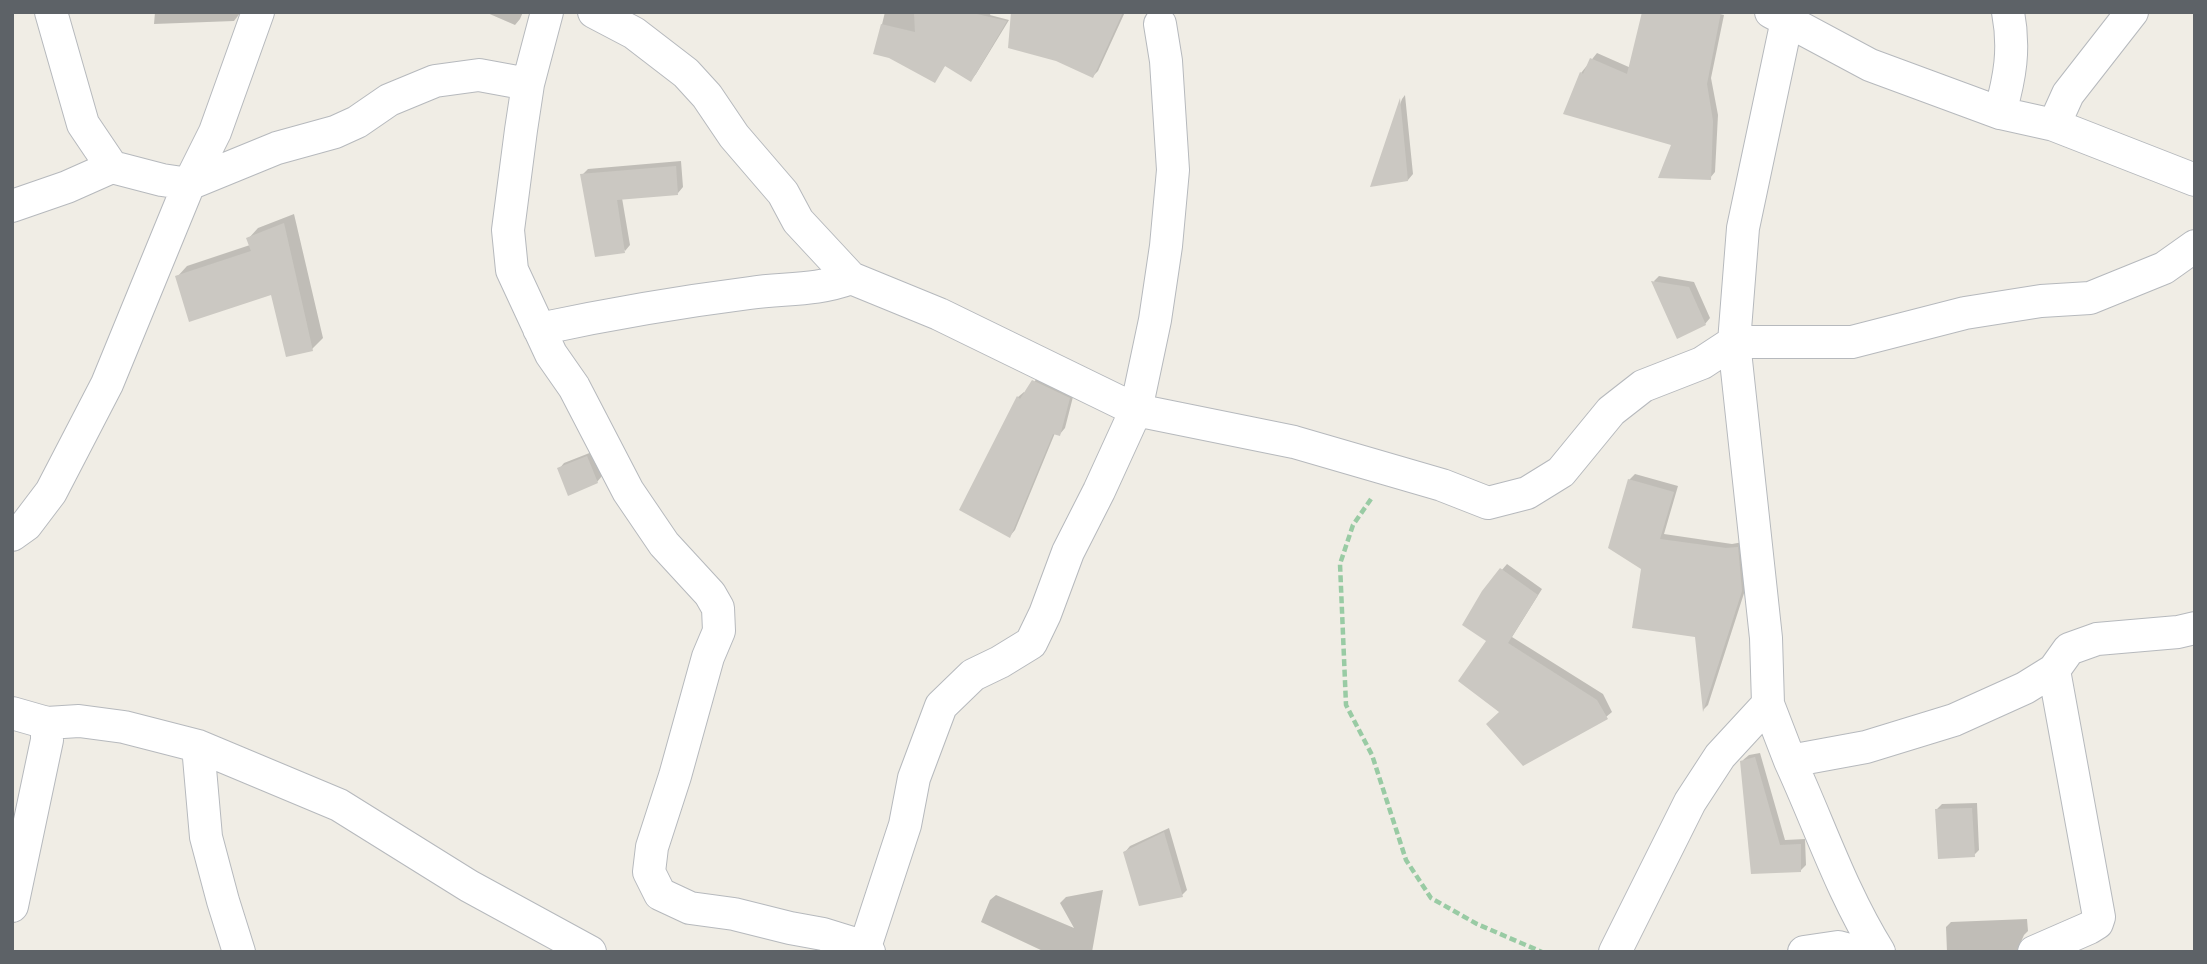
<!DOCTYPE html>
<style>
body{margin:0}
#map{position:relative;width:2207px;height:964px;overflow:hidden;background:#f0ede5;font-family:"Fira Sans Condensed",sans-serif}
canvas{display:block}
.frame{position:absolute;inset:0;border:14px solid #5d6267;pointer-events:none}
</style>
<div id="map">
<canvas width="2207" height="964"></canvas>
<div class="frame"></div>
</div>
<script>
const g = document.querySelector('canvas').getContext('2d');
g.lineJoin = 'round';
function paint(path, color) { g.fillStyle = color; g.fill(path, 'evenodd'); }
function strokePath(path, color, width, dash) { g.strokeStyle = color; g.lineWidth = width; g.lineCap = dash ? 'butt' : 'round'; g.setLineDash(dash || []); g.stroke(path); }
const shadow = new Path2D(`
 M155 12H241L234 21 154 24Z
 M485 12H523L520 19 515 25Z
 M885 12H991L990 15 1009 20 976 74 971 80 946 64 935 81 890 56 875 53Z
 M1059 12H1125L1098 71 1093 76Z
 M1711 12 1724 15 1711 78 1718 115 1715 172 1710 178 1673 144 1581 73 1597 53 1631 68Z
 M1405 95 1413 174 1408 180 1372 185 1402 99Z
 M681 161 683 187 678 193 622 198 630 245 625 251 582 175 588 169Z
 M294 214 323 338 312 349 272 292 177 277 187 266 250 245 248 239 258 228Z
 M1659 276 1694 282 1710 318 1705 324 1678 337 1654 281Z
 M1039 375 1074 393 1065 428 1060 434 1055 433 1015 530 1010 536 961 510 1018 397 1024 392 1026 394Z
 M592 452 602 476 597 482 559 469 564 463Z
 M1635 474 1678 486 1664 534 1732 544 1743 542 1747 584 1708 705 1704 709 1696 635 1643 568 1629 480Z
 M1507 564 1542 589 1512 637 1603 694 1612 712 1606 717 1502 712 1489 640 1483 592Z
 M1760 753 1785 840 1805 839 1806 865 1801 870 1753 872 1743 760 1749 755Z
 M1977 803 1979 850 1974 855 1936 810 1942 804Z
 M1169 828 1187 890 1182 895 1125 852 1130 846Z
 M1103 890 1092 952H1045L981 922 990 900 996 895 1074 928 1060 903 1066 897Z
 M2027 919 2028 931 2024 935 2020 944 2022 952H1947L1946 927 1951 922Z`);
const building = new Path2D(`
 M914 12H968L1007 21 971 82 945 66 935 83 889 58 873 54 881 24 915 32Z
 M1011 12H1123L1093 78 1056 61 1008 48Z
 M1642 12H1721L1707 84 1713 121 1711 180 1658 178 1671 145 1563 114 1580 72 1583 74 1590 58 1627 74Z
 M1400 98 1408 181 1370 187Z
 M676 166 678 195 617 200 625 253 595 257 580 174Z
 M284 223 313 351 286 357 271 295 189 322 175 276 251 251 246 238Z
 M1651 281 1689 287 1706 325 1677 339Z
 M1032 380 1070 398 1060 436 1053 434 1010 538 959 510 1017 396 1020 399Z
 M587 456 598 483 568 496 557 468Z
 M1628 479 1674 492 1660 539 1726 548 1738 547 1742 591 1703 712 1695 637 1632 628 1641 569 1608 548Z
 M1500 568 1538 595 1508 643 1597 700 1608 719 1523 766 1486 724 1499 712 1458 681 1486 641 1462 625 1482 591Z
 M1755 757 1780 845 1801 844V872L1751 874 1740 761Z
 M1972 808 1975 857 1938 859 1935 809Z
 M1164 832 1183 897 1139 906 1123 852Z`);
const path = new Path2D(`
 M1371 499 1353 525 1340 564 1346 705 1372 755 1406 860 1431 898 1477 924 1542 952`);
const street = new Path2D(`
 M51 12 83 124 112 167 162 180 189 184 277 148 335 132 357 122 389 100 435 81 479 75 528 84
 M547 12 528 84 521 130 508 230 512 270 551 354 574 387 628 491 664 544 710 594 718 608 719 631 708 657 675 776 652 847 649 872 660 894 690 908 734 914 790 928 823 934 865 947 869 952
 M594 12 634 33 686 73 707 96 734 136 783 193 798 221 851 278 939 314 1136 410 1294 442 1442 485 1488 503 1527 493 1561 472 1611 411 1643 386 1702 363 1734 342H1852L1965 313 2041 301 2090 298 2164 268 2195 246
 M1771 12 1870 65 2000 113 2054 125 2195 180
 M1787 20 1743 228 1734 342 1766 638 1768 704 1790 761 1866 747 1954 720 2025 688 2054 670 2069 649 2097 639 2178 632 2195 628
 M2000 113C2010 77 2015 49 2008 12
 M2054 125 2068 94 2132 12
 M12 206 67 187 112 167
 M539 329C609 314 679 302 750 293 786 288 816 291 851 278
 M12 535 26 525 51 492 107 384 189 184 215 132 258 12
 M12 713 47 723V740L12 906
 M47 723 79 721 124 727 198 746 339 805 469 886 590 952
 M198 746 206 837 223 901 239 952
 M1790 761C1820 826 1841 891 1879 952
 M865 947 905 825 914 778 941 706 973 675 1000 662 1031 643 1045 614 1068 552 1099 491 1136 410 1155 320 1166 246 1173 170 1166 61 1160 24
 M1615 952 1690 802 1720 756 1768 704
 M1804 952 1838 947 1857 952
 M2034 952 2089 928 2097 923 2099 917 2054 670`);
paint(shadow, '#0003');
paint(building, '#cbc8c2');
strokePath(street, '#b6b9bd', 34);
strokePath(path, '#99cba4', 4.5, [7, 3.5]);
strokePath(street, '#fff', 32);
</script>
